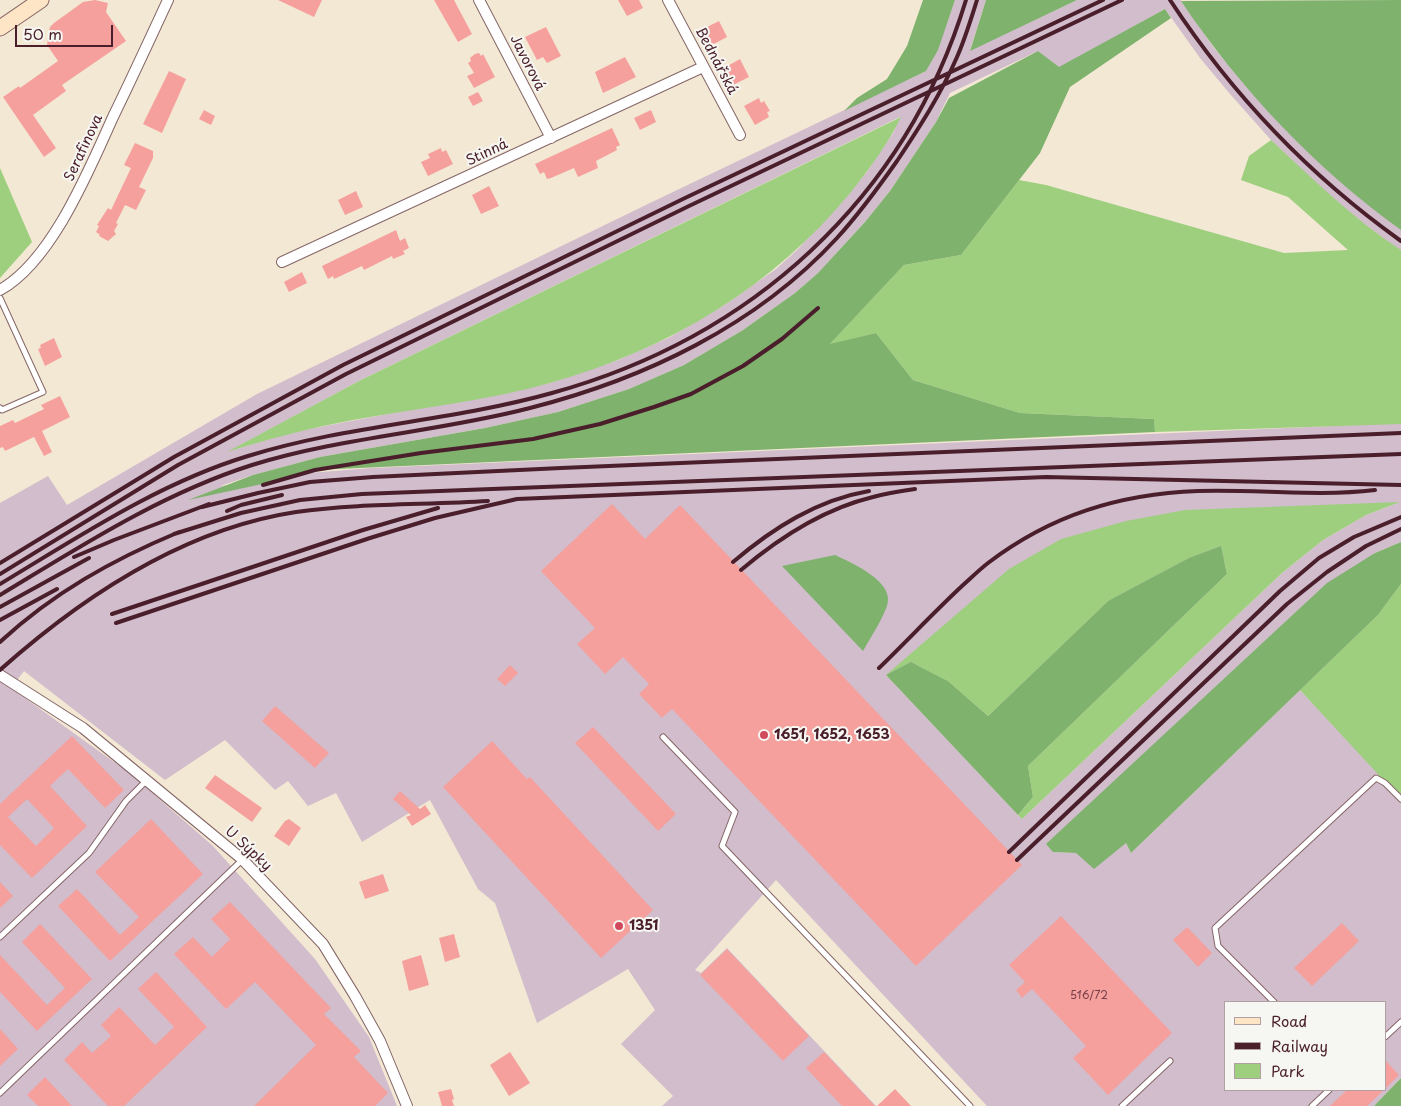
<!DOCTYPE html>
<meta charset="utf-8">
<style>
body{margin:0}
#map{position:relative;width:1401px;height:1106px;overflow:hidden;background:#f3e8d4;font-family:"Playpen Sans",sans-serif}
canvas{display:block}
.legend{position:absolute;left:1224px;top:1001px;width:162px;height:90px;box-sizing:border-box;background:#f6f6f2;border:1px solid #b1a0a2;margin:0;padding:6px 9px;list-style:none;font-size:15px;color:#4a1f2b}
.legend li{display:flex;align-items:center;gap:10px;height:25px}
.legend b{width:25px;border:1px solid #b1a0a2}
.scale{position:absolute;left:15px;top:25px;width:98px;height:22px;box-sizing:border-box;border:2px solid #4a1f2b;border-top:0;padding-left:6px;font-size:15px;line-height:18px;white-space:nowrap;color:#4a1f2b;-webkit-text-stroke:4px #f6f6f2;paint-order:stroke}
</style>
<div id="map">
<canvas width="1401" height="1106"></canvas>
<ul class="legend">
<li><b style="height:6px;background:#fde5c5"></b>Road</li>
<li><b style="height:6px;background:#4a1f2b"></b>Railway</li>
<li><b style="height:14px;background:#9ecf7e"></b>Park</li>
</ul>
<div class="scale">50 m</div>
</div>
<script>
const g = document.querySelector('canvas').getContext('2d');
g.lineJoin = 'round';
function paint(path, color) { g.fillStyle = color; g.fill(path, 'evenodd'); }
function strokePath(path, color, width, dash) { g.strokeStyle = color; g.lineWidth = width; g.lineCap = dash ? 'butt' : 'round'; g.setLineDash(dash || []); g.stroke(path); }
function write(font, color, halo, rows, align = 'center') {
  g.font = font + ' "Playpen Sans",sans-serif'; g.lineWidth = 4; g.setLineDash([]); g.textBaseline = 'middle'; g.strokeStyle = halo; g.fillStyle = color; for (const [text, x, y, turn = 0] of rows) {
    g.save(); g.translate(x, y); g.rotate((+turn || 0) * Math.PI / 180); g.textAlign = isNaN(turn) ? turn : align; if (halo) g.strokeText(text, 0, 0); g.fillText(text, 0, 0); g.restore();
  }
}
const industrial = new Path2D(`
 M955 0H986L970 50 1077 0H1182L1181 1 1186 8 1214 48 1243 83 1284 128 1321 164 1356 195 1401 230V252L1345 209 1309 177 1271 140 1230 94 1200 58 1165 9 1059 68 1038 51 950 93 936 122 890 191 865 222 818 273 795 293 743 330 684 365 629 389 558 412 485 428 320 457 253 475 220 486 256 483 308 473 372 468 1401 423V542L1375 553 1053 852 1076 853 1126 843 1131 853 1300 690 1401 796V1078L1374 1106H987L776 880 695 970 701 973 727 948 876 1106H662L673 1096 621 1044 655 1010 628 969 537 1023 495 903 478 889 430 800 362 842 336 793 308 806 288 781 275 790 225 740 165 780 24 671 11 688 128 772 212 845 315 959 369 1037 397 1106H0V503L48 476 67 505 257 394 650 203 926 71 948 20ZM900 117 893 133 866 173 842 202 797 250 776 269 726 304 670 337 618 360 550 383 314 428 279 436 230 451 359 381ZM1398 503 1366 515 1323 540 1282 573 1022 819 886 675ZM1225 1002H1385V1090H1225Z`);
const green = new Path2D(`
 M901 117C888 144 870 168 851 192 772 288 669 349 550 383 486 401 418 408 353 420 310 428 268 439 227 452L359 381Z
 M1271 140C1313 179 1353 219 1401 250V424L1155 432 1154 419 1020 413 913 380 876 333 829 345 904 265 961 255 1019 180 1046 185 1284 253 1348 250 1288 197 1241 180 1249 156Z
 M0 168 32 242 0 278Z
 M1400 502 1366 515 1323 540 1282 573 1022 819 1018 815 1033 797 1028 766 1227 574 1221 546 1189 558 1108 601 988 716 948 681 911 662 886 675 1009 569 1061 539 1126 521 1185 510Z
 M1401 584V799L1300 690 1378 615Z`);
const forest = new Path2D(`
 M923 0H955L938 50 926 71 844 111 857 98 887 79 907 46Z
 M986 0H1077L970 51Z
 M1401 0V230C1315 168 1240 89 1181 1Z
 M1165 9 1171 18 1070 87 1040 153 961 255 904 265 830 344 876 333 913 380 1020 413 1154 419 1155 432 315 470 276 481 188 500 253 475 320 457 485 428 558 412 629 389 684 365 743 330 795 293 818 273 865 222 890 191 936 122 949 98 1038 51 1059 67Z
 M1401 542V584L1378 615 1131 853 1126 843 1094 869 1076 853 1053 852 1046 844 1327 583 1375 553Z
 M1221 546 1227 574 1028 766 1033 797 1018 815 886 675 911 662 948 681 988 716 1108 601 1189 558Z
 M835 555C852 563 896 582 887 606 881 622 871 637 863 651L782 566Z
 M1401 1078V1106H1374Z`);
const building = new Path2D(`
 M95 0 108 3 106 12 126 41 62 85 66 91 33 115 56 148 44 157 3 97 19 86 20 88 58 61 47 45 50 27 54 23 83 2Z
 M278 0H322L314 17Z
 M434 0H454L472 34 458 42Z
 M618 0H639L643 8 627 16Z
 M719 21 727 37 712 45 703 29Z
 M546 27 561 56 547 63 543 57 537 60 525 37Z
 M479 53 481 56 483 54 495 77 474 88 467 76 474 73 468 63 471 61 470 58 475 54Z
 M625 57 636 77 603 93 595 72Z
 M740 59 749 77 733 85 724 68Z
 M169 71 186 79 162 133 143 124Z
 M478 92 483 101 473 106 468 97Z
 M759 98 761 103 764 101 770 111 767 112 769 117 755 125 744 106Z
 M204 110 215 116 211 125 199 119Z
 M651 110 656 122 640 130 634 118Z
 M612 128 620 145 616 147 617 150 596 161 598 168 578 177 574 168 551 178 547 179 544 172 540 174 535 164Z
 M135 143 153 151V158L139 187 146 190 136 210 125 205 116 223 118 224 114 231 116 234 108 241 99 236 100 235 96 232 99 226 97 225 108 208 111 210 131 168 124 165Z
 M441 148 442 152 446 150 453 164 428 176 421 162 430 158 428 154Z
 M489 186 499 206 481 214 472 195Z
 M356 191 363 207 345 215 338 200Z
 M396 230 400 241 405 238 409 248 403 251 405 254 393 259 392 256 364 270 362 266 334 279 333 276 328 279 322 266Z
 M302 272 307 283 289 292 284 282Z
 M54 338 62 357 45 366 38 349 41 348 40 345Z
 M60 396 70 417 42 431 52 452 44 456 34 437 5 451 3 447 0 448V426L13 420 15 423 44 409 41 405Z
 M612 504 645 539 680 505 1022 865 916 966 672 709 662 718 639 694 649 684 623 657 605 674 577 644 595 628 541 571Z
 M510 665 518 673 505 686 497 679Z
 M275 706 329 753 315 768 262 721Z
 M593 727 676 814 658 831 575 743Z
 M72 736 124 790 105 808 68 769 50 786 87 826 32 878 0 845V804ZM27 799 54 828 36 846 8 817Z
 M492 741 527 779 530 777 653 910 601 958 443 787Z
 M215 775 262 808 252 822 205 788Z
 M400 791 420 809 425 805 431 814 412 826 406 817 411 815 393 799Z
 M151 819 203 874 110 961 58 906 77 889 120 935 139 917 95 872Z
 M289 819 301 828 289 846 274 836 285 821Z
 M383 874 389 891 365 899 359 882Z
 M0 882 13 896 0 908Z
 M230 902 331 1008 324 1014 361 1051 354 1057 388 1093 375 1106H254L316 1045 255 982 226 1009 174 954 193 937 212 957 230 939 211 919Z
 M1061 916 1172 1033 1108 1095 1073 1058 1086 1046 1032 989 1022 998 1016 990 1025 982 1009 965Z
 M1342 923 1359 941 1312 986 1294 968Z
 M40 924 92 979 37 1031 0 992V955L47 1005 65 988 22 942Z
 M1187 927 1212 953 1198 967 1173 940Z
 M454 934 460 957 445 962 439 938Z
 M727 949 809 1036 783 1061 700 975Z
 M421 955 429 985 409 991 402 961Z
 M156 972 207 1027 124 1106H108L64 1060 82 1042 92 1053 111 1036 101 1025 119 1007 155 1045 174 1027 138 989Z
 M0 1029 18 1049 0 1066Z
 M510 1052 530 1083 509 1096 490 1065Z
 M824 1052 875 1106H842L806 1068Z
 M1385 1060 1399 1075 1385 1089Z
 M45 1077 72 1106H38L27 1095Z
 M451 1089 454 1099 452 1100 454 1106H442L438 1092Z
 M895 1089 911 1106H877Z
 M1347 1090H1384L1367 1106H1330Z`);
const lane = new Path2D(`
 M0 298 43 392 2 410 0 408
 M663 737 735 812 722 846 970 1106
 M0 937 89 853 126 801 147 780
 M1274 1002 1218 946 1215 928 1376 778 1385 783 1401 799
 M1385 1037 1401 1022
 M0 1093 242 860
 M1122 1106 1170 1061
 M1312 1106 1329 1090`);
const street = new Path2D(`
 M479 0 551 138
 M668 0 740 135
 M282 262 703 67
 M0 290C52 261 89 170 113 117 132 78 150 39 168 0
 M0 675 83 728 242 859 323 944 355 996 380 1041 407 1106`);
const secondary = new Path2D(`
 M0 28 41 0`);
const rail = new Path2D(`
 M1170 0C1231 93 1310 176 1401 241
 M263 485 315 470 421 453 533 439 600 424 654 407 691 394 743 366 782 339 818 308
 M202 507 258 493 310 482 373 477 561 468 1401 433
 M227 511 241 505 282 495
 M174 534 241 513 300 500 362 494 1401 454
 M74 557 114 540 209 504
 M733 562C773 528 817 500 869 491
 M0 563 174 457 343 365 685 198 1103 0
 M741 570C780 537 823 509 873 497 887 493 901 491 915 489
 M0 574 178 465 346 374 689 206 1122 0
 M0 584C80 536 159 483 248 456 348 425 452 421 552 393 751 338 905 200 966 0
 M0 595C81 546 161 494 252 465 342 437 438 432 530 408 644 379 756 326 837 238 859 214 878 188 897 161 919 128 941 94 957 57 965 39 971 19 977 0
 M0 607 89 558
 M112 614 363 530 438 508
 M0 620 57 589
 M116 623 370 538 435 518 517 499 1046 477 1401 485
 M0 642C53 593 112 560 179 532
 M879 668C907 641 934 612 962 586 971 578 979 570 988 563 1051 515 1119 494 1198 491 1257 489 1316 497 1375 490
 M0 670C83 596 184 529 296 512 359 503 424 505 488 501
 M1009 852 1280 591 1319 558 1354 537 1401 517
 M1017 860 1287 604 1327 572 1366 546 1401 529`);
const markers = [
 [764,735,5,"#d1495b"],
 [619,926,5,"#d1495b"]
];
const numberNames = [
 ["516/72",1089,996]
];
const streetNames = [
 ["Bednářská",716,61,62],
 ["Javorová",527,63,63],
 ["Serafinova",84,148,-65],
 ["Stinná",487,153,-25],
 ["U Sýpky",248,849,43]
];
const poiNames = [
 ["1651, 1652, 1653",774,735],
 ["1351",629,926]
];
paint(industrial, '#d1bdcc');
paint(green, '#9ecf7e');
paint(forest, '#7eb26d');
paint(building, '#f6a09d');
strokePath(lane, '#856566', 7);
strokePath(street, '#856566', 12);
strokePath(secondary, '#856566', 17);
strokePath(lane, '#fff', 5);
strokePath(street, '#fff', 10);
strokePath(secondary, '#fde5c5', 15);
strokePath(rail, '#4a1f2b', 4);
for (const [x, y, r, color] of markers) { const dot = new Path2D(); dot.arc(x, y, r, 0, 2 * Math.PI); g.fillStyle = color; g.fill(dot); strokePath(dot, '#f6f6f2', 2); }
write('11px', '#753f48', null, numberNames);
write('14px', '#4a1f2b', '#f6f6f2', streetNames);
write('bold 14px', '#4a1f2b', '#f6f6f2', poiNames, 'left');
</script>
